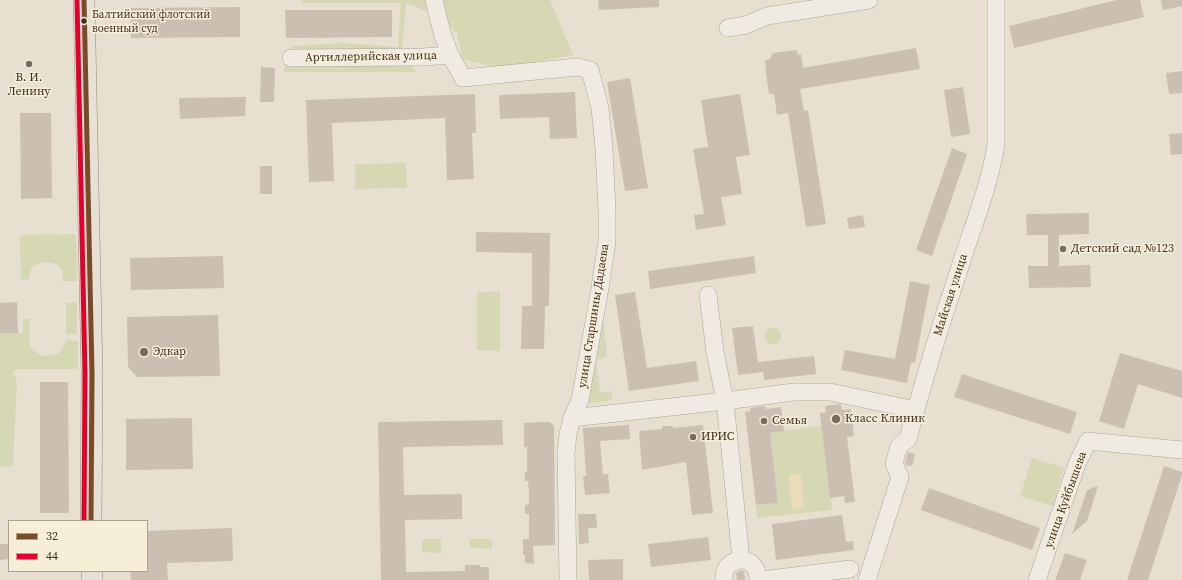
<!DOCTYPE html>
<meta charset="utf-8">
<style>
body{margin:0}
#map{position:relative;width:1182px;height:580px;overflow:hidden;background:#e7e0d1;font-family:"Source Serif 4",serif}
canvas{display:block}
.legend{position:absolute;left:8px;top:520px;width:140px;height:52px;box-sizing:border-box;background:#f7eed8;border:1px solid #ada18e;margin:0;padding:5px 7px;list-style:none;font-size:12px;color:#3d2e20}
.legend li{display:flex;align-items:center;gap:8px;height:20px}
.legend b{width:20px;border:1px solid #ada18e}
</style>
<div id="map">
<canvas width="1182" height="580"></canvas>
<ul class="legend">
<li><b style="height:5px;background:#7a4b2a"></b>32</li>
<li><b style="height:5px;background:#e4002b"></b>44</li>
</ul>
</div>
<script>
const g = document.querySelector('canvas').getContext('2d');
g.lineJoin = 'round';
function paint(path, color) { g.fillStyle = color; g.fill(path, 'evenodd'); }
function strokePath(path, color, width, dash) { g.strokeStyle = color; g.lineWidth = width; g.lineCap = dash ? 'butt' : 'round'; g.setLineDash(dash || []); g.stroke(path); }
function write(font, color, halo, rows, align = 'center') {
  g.font = font + ' "Source Serif 4",serif'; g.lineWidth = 3; g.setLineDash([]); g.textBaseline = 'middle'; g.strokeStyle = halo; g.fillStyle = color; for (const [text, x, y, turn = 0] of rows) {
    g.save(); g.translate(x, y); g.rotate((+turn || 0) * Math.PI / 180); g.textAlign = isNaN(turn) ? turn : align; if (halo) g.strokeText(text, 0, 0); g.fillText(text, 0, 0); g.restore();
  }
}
const green = new Path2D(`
 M301 0H550L573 55 502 69 462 59 457 33 429 12 406 3 402 48 416 72H283L293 46 342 43 398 47 401 3H303Z
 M406 163 407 188 355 189V164Z
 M72 234 76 235 77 281H63C63 277 63 272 61 268 55 261 36 260 31 269 30 272 30 276 29 279L21 280 20 235Z
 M500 291V351L477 350V292Z
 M77 302V334H66V303Z
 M602 316 603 318 607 356 596 360 600 393 611 391 612 400 591 403 588 401Z
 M23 319H29L30 347C41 357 45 358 59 353L67 340 78 341V368L75 369H17L13 372 17 382 13 465 0 467V333H23Z
 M765 336a8 8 0 1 1 16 0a8 8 0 1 1-16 0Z
 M822 425 832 510 757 518 756 505 778 503 770 433Z
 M1032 458 1064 468 1053 506 1020 496Z
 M425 539H441V553L422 552V542Z
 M470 539H489L492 542V549L470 548Z`);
const sand = new Path2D(`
 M801 474 804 508 792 509 789 475Z`);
const building = new Path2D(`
 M598 0H659V7L599 10Z
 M1117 0H1140L1144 17 1014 48 1009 26Z
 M1161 0H1182V6L1163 10Z
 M240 7V37L131 38V8Z
 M285 10H392V37L286 38Z
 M916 48 920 69 800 89 804 111 808 110 826 224 806 227 788 113 777 115 774 94H769L766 73 765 60 770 59 773 53 797 50 798 55 801 54 803 68Z
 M261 67 275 68 274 102H260Z
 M1182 71V93L1169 94 1166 73Z
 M630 78 648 188 625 191 607 82Z
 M963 87 970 134 951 137 944 90Z
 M575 92 577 138 550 139 549 117 500 119 499 95Z
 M475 94 476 133H472L474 179 447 180 445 118 332 123 334 181 309 182 306 100Z
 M740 94 750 155 736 157 742 194 721 197 726 225 696 230 694 215 704 214 693 149 708 147 701 100Z
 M246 97 245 116 180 119 179 98Z
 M20 113H51L52 198 21 199Z
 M1182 133V154L1171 155 1169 134Z
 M952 148 967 154 932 256 916 250Z
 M260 166H272V194H260Z
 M1089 213V234L1059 235V266L1090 265 1091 287 1029 288 1028 266H1048V235H1027L1026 214Z
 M863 215 865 227 849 229 847 218Z
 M476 232 550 233 549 306H545L544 349H521L522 306H532V253L476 252Z
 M223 256 224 288 131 290 130 258Z
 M754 256 756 273 650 289 648 271Z
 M910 281 930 285 915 363 911 362 907 383 841 370 845 350 895 359Z
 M635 292 647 368 696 361 699 381 629 391 615 295Z
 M17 302 18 333H0V303Z
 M218 315 220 376 137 377 128 367 127 317Z
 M753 326 758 362 814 356 816 374 764 380 763 372 738 375 732 328Z
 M1120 353 1182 371V398L1138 384 1124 429 1099 421Z
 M962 374 1077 412 1070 434 954 397Z
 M40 382H68L69 513H40Z
 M841 404 842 410 851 409 854 436 847 437 855 502 845 503 844 496 830 498 820 413 826 412 825 406Z
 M765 406 766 409 781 407 784 431 770 433 778 503 756 505 745 412 750 411V408Z
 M192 418 193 469 126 470V419Z
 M502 420 503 445 403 447 404 495 462 494V519L405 520 406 572 465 571V565H480V567H489V580H381L378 422Z
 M541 422H550L554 426 555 545 533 546 534 564 525 563V555H523V539H529V514H525V505L529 504V493L528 481H525V472H527V447H524V423Z
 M629 425 630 439 600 441 603 474H608L610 493 585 495 583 476H586L583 428Z
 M703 425 713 513 692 515 686 462 642 470 639 431 662 429V426H673V428Z
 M908 452 915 454 912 466 905 465V463Z
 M1164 466 1182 472V475L1148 580H1127Z
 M1098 486 1087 521 1072 534 1087 490Z
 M929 488 1040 528 1032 550 921 510Z
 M578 514H596L597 528H588L589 543 579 544Z
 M842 515 846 542 853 541 854 550 776 560 772 524Z
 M232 528 233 561 167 563 168 580H131L130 571H147V531Z
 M708 537 711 560 651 567 648 544Z
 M0 544H9V559L0 560Z
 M1065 553 1087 560 1080 580H1055Z
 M623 559V580H589L588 560Z
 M741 570 744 571 745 580H737L736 573Z`);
const minor = new Path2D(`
 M434 0 442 33 450 55 463 78 578 67 590 70 600 108 604 148 607 210V241L600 288 580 400 572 418 568 434 566 453 568 580
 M728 28 746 25 767 16 869 0
 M291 58 423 57 450 55
 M708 295 715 352 725 401 741 560
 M572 418 725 401 794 392H830L916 410
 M758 579 762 580 850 569
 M724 580C722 554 759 553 758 580
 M867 580 900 477 894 464 899 446 908 439C923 382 940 326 959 270 972 228 989 188 996 145V0
 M1037 580 1077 464 1088 441 1182 450`);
const major = new Path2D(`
 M84 0 92 374 91 521
 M92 571V580`);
const bus1 = new Path2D(`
 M84 0 92 374 91 521`);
const bus2 = new Path2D(`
 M77 0 85 374 84 521`);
const markers = [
 [84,21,3.5,"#3d2e20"],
 [29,64,4,"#786c5e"],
 [1063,249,4,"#786c5e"],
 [144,352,5,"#786c5e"],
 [836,419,5,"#786c5e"],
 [764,421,4,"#786c5e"],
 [693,437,4,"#786c5e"]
];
const busNames = [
 ["Балтийский флотский",92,15],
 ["военный суд",92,29]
];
const streetNames = [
 ["Артиллерийская улица",371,57,-1],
 ["Майская улица",951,295,-72],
 ["улица Старшины Дадаева",594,316,-81],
 ["улица Куйбышева",1066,500,-70]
];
const poiNames = [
 ["В. И.",29,78,"center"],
 ["Ленину",29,92,"center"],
 ["Детский сад №123",1071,249],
 ["Эдкар",153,352],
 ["Класс Клиник",845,419],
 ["Семья",772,421],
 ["ИРИС",701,437]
];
paint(green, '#d6d7b3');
paint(sand, '#eadcb9');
paint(building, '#cbbfb2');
strokePath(minor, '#ada599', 18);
strokePath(major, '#928b80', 22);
strokePath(minor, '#efebe3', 17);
strokePath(major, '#e6e1d4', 21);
strokePath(bus1, '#7a4b2a', 5);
strokePath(bus2, '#e4002b', 5);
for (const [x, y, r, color] of markers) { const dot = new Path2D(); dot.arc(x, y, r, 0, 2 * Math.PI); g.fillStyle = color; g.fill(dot); strokePath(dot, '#f7eed8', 1.5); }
write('11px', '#3d2e20', '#f7eed8', busNames, 'left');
write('12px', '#3d2e20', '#f7eed8', streetNames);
write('12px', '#3d2e20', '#f7eed8', poiNames, 'left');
</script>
